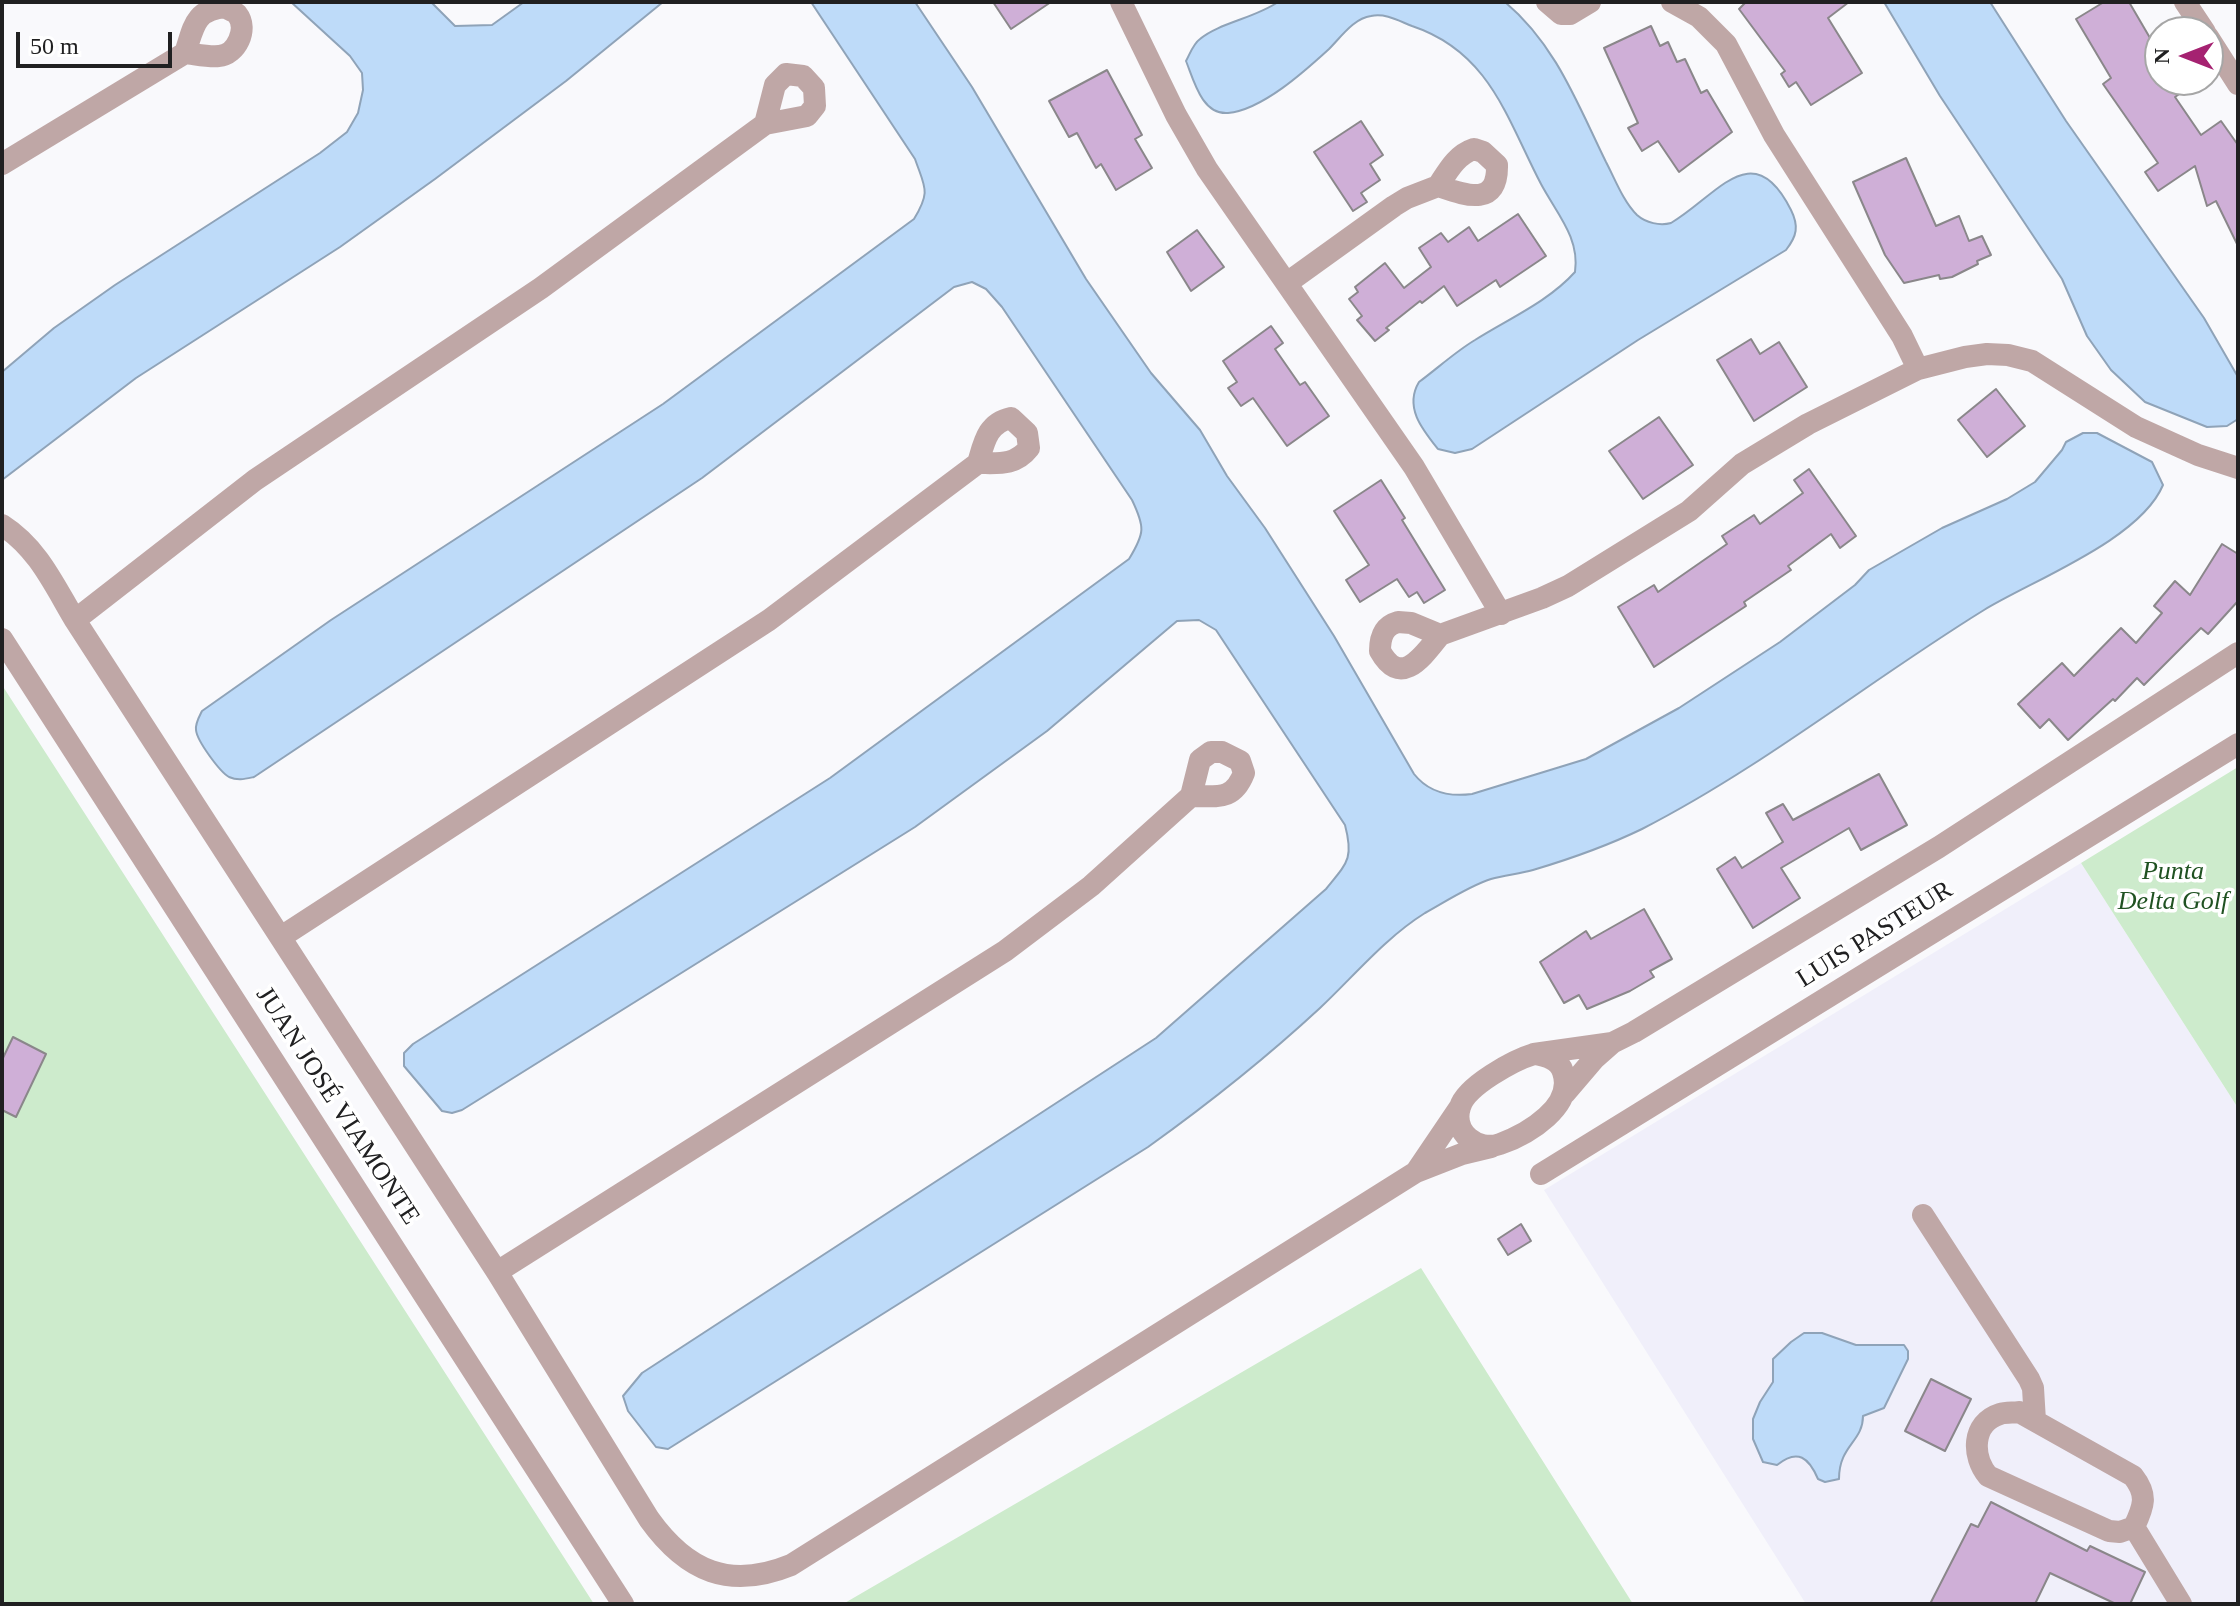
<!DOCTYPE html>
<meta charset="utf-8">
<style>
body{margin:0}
#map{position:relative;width:2240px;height:1606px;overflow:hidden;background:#f9f9fc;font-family:Georgia,serif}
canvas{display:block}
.frame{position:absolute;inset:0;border:4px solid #202021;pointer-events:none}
.north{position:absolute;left:2144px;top:16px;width:80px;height:80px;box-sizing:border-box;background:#fff;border:2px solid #a6a6a6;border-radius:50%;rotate:270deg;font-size:22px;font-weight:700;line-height:32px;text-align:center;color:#202021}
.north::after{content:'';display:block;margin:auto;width:28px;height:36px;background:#a52271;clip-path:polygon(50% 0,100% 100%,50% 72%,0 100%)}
.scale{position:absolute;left:16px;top:32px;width:156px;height:36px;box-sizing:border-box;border:4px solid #202021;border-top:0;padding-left:10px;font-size:24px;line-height:28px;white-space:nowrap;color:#202021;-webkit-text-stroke:6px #fff;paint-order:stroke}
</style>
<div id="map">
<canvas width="2240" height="1606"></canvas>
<div class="frame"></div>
<div class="north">N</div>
<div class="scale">50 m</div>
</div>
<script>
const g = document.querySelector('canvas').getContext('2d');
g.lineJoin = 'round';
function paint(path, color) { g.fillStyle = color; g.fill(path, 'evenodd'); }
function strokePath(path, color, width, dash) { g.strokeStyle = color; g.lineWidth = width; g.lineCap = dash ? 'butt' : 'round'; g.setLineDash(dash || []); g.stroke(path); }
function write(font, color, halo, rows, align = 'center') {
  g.font = font + ' Georgia,serif'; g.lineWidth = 7; g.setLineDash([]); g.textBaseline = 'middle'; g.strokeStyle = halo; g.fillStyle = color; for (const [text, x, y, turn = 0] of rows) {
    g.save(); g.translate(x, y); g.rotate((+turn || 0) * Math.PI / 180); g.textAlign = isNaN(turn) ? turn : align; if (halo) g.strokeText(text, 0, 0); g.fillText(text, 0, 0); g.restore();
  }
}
const built = new Path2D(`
 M2081 863 2238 1108V1604H1806L1544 1190Z`);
const green = new Path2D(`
 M2 685 594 1604H2Z
 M2238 767V1108L2081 863Z
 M1421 1268 1633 1604H843Z`);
const water = new Path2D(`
 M291 2H431L455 26 492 25 524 2H663L566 81 435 179 340 247 136 378 2 480V372L54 328 115 285 320 153 347 132 358 113 363 90 362 73 350 56Z
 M811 2H915L972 87 1086 279 1151 373 1200 430 1227 476 1265 528 1334 636 1414 774C1429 793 1449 797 1472 794L1586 759 1679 708 1780 642 1855 585 1869 570 1942 528 2007 499 2035 482 2062 450 2066 442 2083 433H2097L2152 462 2163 485C2140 540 2033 580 1984 610 1869 681 1763 767 1642 829 1607 846 1570 859 1533 870 1519 874 1504 875 1491 879 1469 886 1445 902 1425 913 1385 938 1354 976 1320 1008 1266 1058 1208 1104 1148 1147L668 1449 656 1447 628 1411 623 1396 642 1373 1156 1038 1326 889C1347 863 1354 859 1345 825L1216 630 1199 620 1177 621 1047 731 915 827 462 1110 452 1113 442 1111 404 1066V1053L413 1044 830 778 1129 559C1145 533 1145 527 1132 500L1002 307 986 289 972 282 954 287 702 478 254 777C245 779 238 781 229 777 220 772 197 741 196 730 195 724 199 717 202 711L331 620 663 404 914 219C931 191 925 188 915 159Z
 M1278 2H1505C1556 45 1577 103 1606 162 1615 179 1623 201 1637 215 1646 223 1660 226 1671 223 1717 196 1753 134 1791 210 1799 226 1797 236 1786 250L1638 340 1472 449 1455 453 1438 449C1422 429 1404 407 1419 382 1438 368 1455 352 1475 340 1508 319 1548 302 1575 272 1580 238 1557 214 1541 184 1507 119 1490 52 1412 26 1399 21 1386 13 1371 16 1354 18 1341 37 1329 49 1305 71 1262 110 1228 113 1202 115 1194 81 1186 61 1190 54 1193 44 1200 39 1219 23 1255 18 1278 2Z
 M1884 2H1990L2066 121 2204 318 2238 377V419L2227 426 2207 427 2145 402 2111 370 2087 336 2062 279 1940 96Z
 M1804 1333H1822L1856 1345H1904L1908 1351V1359L1884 1408 1863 1416C1863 1442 1839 1445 1839 1479L1825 1482 1818 1479C1809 1458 1798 1448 1777 1465L1763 1462 1753 1439V1419L1760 1402 1773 1382V1359L1791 1342Z`);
const building = new Path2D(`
 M993 2H1051L1011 29Z
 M1746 2H1849L1828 18 1862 73 1811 105 1796 82 1789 87 1781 74 1785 71 1739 9Z
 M2104 2H2129L2160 55V80H2199L2175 97 2201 135 2221 121 2238 145V246L2216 201 2207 206 2195 166 2158 191 2145 172 2158 163 2103 84 2111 78 2076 19Z
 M1651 26 1660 46 1668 42 1677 62 1685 59 1701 93 1707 90 1732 132 1679 172 1658 141 1642 151 1628 128 1638 123 1604 48Z
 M1107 70 1142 135 1135 139 1152 168 1116 190 1101 164 1096 168 1077 133 1069 137 1049 101Z
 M1361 121 1383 155 1370 164 1380 180 1361 193 1367 202 1353 211 1314 152Z
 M1906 158 1936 226 1959 216 1969 241 1982 236 1991 255 1977 261 1978 264 1952 277 1940 279 1939 275 1904 283 1885 255 1853 182Z
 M1518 214 1546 256 1500 287 1496 280 1457 306 1444 286 1422 303 1420 301 1386 328 1389 330 1375 341 1357 320 1362 316 1349 299 1358 292 1355 287 1385 263 1404 288 1431 267 1419 248 1441 233 1448 242 1469 227 1478 241Z
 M1197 230 1224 267 1191 291 1167 252Z
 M1271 326 1283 343 1275 349 1300 385 1305 382 1329 416 1287 446 1253 398 1241 406 1228 388 1237 382 1223 361Z
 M1751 339 1760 354 1779 342 1807 387 1754 421 1717 360Z
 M1996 389 2025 426 1987 457 1958 420Z
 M1659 417 1693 465 1643 499 1609 451Z
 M1809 469 1856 536 1840 548 1831 534 1788 566 1791 570 1744 602 1746 606 1654 667 1618 607 1654 585 1658 592 1727 544 1722 536 1754 515 1760 524 1803 493 1794 480Z
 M1381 480 1405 518 1402 520 1445 590 1424 603 1417 592 1409 597 1397 579 1360 602 1346 580 1369 565 1334 511Z
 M2222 544 2238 554V601L2208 634 2201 628 2144 685 2137 678 2115 701 2113 699 2068 740 2049 719 2040 728 2018 704 2062 663 2074 676 2121 628 2136 643 2162 613 2154 606 2175 581 2190 595Z
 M1879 774 1907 825 1861 850 1849 828 1781 868 1800 898 1753 928 1717 869 1735 857 1742 868 1783 842 1766 813 1783 804 1793 820Z
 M1644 909 1672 959 1650 971 1654 977 1630 991 1587 1009 1579 995 1564 1003 1540 962 1586 931 1591 939Z
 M13 1037 46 1054 16 1117 2 1110V1060Z
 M1521 1224 1531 1241 1508 1255 1498 1239Z
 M1931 1379 1971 1399 1945 1451 1905 1431Z
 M1991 1502 2087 1551 2090 1546 2145 1572 2130 1604H2116L2050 1573 2035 1604H1930L1971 1524 1978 1527Z`);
const minor = new Path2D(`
 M1121 2 1176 115 1207 169 1414 467 1501 614
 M1547 2 1561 14H1570L1590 2
 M1672 2 1699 17 1726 44 1774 135 1902 336 1918 369
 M2185 2 2205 32
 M225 7C229 10 234 11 237 14 249 29 236 55 219 56 208 57 195 54 185 53 194 27 194 10 225 7Z
 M2208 37 2238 84
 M786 74 803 76 814 88 815 106 807 116 765 124 775 85Z
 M1474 149 1483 152 1497 165C1498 208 1465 195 1438 186 1448 171 1456 155 1474 149Z
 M2 164 185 53
 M1287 283 1394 206 1407 198 1438 186
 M1011 418 1027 433 1029 448C1015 466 998 463 978 463 984 443 987 423 1011 418Z
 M2 525C38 548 54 585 75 620L497 1272 649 1519C687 1572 730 1590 791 1565L1416 1172 1462 1154 1491 1147
 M75 620 255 480 541 288 765 124
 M1398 622 1411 623 1440 635C1423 656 1401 689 1380 651 1380 636 1384 626 1398 622Z
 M1440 635 1542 598 1568 586 1689 511 1742 464 1808 424 1918 369 1965 357 1987 354 2008 355 2032 361 2136 427 2198 455 2238 468
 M2 639 623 1604
 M1211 752H1222L1240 761 1244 773C1233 801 1218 796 1191 796L1200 760Z
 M281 937 769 620 978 463
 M1534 1054 1612 1043 1634 1032 1939 847 2238 653
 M1534 1054C1546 1056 1559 1059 1563 1072 1575 1106 1528 1134 1500 1144 1478 1152 1452 1133 1460 1107 1466 1086 1514 1060 1534 1054Z
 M1565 1093 1594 1059 1611 1044
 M1416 1172 1460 1107
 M1541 1174 2238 744
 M1923 1215 2029 1379 2033 1388 2035 1421
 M497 1272 1005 951 1091 886 1191 796
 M2019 1412 2133 1476C2148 1495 2144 1506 2134 1527L2120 1532 2109 1531 1988 1476C1972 1457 1971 1423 2000 1414 2006 1412 2014 1413 2019 1412Z
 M2134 1527 2181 1604`);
const parkNames = [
 ["Punta",2173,872],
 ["Delta Golf",2173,902]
];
const streetNames = [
 ["LUIS PASTEUR",1875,935,-32],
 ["JUAN JOSÉ VIAMONTE",337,1106,57]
];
paint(built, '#f0effa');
paint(green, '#cdebcc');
paint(water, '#bedbf9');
strokePath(water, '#8fa3b8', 2);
paint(building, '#cfafd7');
strokePath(building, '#8a878a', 2);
strokePath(minor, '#bfa7a6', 22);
write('italic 26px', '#205222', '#fff', parkNames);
write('26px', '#202021', '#fff', streetNames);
</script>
